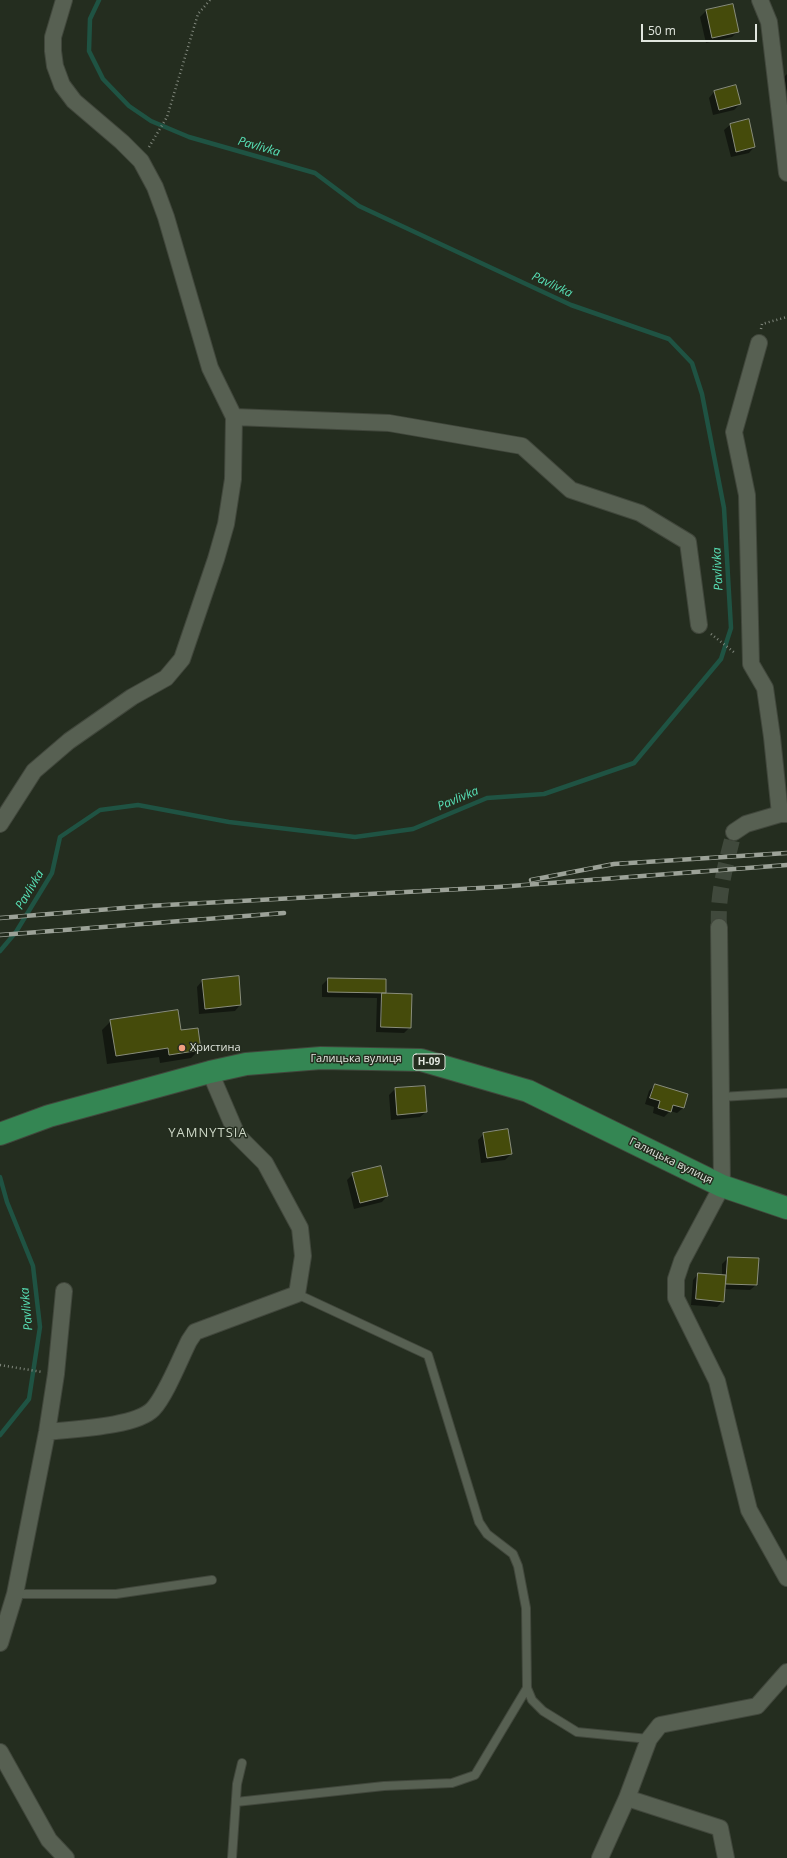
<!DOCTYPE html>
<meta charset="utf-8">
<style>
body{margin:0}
#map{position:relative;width:787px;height:1858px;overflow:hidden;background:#242d1f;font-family:"Open Sans",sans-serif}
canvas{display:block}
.scale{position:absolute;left:641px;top:24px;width:116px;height:18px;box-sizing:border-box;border:2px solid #e1e6de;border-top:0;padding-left:5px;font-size:12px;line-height:14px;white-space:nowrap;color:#e1e6de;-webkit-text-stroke:3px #242d1f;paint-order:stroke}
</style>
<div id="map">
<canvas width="787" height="1858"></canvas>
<div class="scale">50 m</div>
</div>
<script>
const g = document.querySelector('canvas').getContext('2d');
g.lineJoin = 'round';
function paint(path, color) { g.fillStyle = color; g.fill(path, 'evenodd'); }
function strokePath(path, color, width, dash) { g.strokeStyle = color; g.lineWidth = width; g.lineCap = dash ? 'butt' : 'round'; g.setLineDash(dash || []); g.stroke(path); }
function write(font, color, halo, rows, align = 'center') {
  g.font = font + ' "Open Sans",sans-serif'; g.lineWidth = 3; g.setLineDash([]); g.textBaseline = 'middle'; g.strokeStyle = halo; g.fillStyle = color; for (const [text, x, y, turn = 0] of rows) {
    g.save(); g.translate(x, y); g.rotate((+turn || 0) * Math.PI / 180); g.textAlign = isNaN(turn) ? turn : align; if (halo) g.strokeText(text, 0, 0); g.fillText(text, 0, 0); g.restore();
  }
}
const shadow = new Path2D(`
 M732 5 738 31 732 37 706 43 700 17 706 11Z
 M787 74V92L784 77Z
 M714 92 740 104 734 110 713 115 709 98Z
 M730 125 754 147 749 153 731 157 724 130Z
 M328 979 385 980V994L410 1027 404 1033 376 1032 377 998 322 997V985Z
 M202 981 240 1005 235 1011 199 1014 197 987Z
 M111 1021 180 1031 200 1049 191 1058 160 1063 159 1057 107 1064 102 1030Z
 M655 1085 683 1108 677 1113 670 1111 664 1117 653 1113 654 1107 645 1104 649 1091Z
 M424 1087 426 1112 420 1117 391 1120 389 1095 395 1089Z
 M484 1134 511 1154 505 1160 481 1163 478 1140Z
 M353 1174 387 1196 382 1202 354 1209 347 1180Z
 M728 1258 756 1285 750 1290 724 1289 723 1301 717 1307 691 1305 693 1280 698 1274 722 1276V1264Z`);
const stream = new Path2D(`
 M0 951 16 932 52 873 60 837 100 810 138 805 229 822 355 837 413 829 487 798 544 794 634 763 721 659 731 628 724 508 702 394 692 363 669 339 571 305 359 206 315 173 189 137 151 121 129 106 103 79 89 51 90 19 99 0
 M0 1177 7 1202 33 1266 40 1327 29 1399 0 1435`);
const building = new Path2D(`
 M733 4 739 32 712 38 706 10Z
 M736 85 741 104 719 110 714 91Z
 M749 119 755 147 736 152 730 124Z
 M239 976 241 1005 205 1009 202 980Z
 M328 978 386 979V993L328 992Z
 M382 993 412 994 411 1028 381 1027Z
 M178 1010 181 1030 198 1028 201 1050 169 1055 168 1048 116 1056 110 1020Z
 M655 1084 688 1094 684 1108 673 1105 671 1112 658 1108 660 1101 650 1098Z
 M425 1086 427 1112 397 1115 395 1088Z
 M508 1129 512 1154 487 1158 483 1133Z
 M381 1166 388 1196 360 1203 352 1173Z
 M728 1257 759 1258 757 1285 726 1284Z
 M698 1273 726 1275 724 1302 696 1299Z`);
const streetTunnel = new Path2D(`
 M719 927C717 894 726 864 734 832`);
const path = new Path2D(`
 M149 147 167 117 198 14 210 0
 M761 329 762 324 787 317
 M711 634 735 653
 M0 1365 42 1372`);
const lane = new Path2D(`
 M721 1097 787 1093
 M297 1294 428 1355 479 1522 487 1534 513 1554 518 1566 526 1608 527 1688 532 1700 543 1711 577 1732 649 1739
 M15 1594H116L212 1580
 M236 1802 384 1786 452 1783 475 1775 527 1688
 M232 1858 237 1784 242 1763`);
const street = new Path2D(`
 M760 0 769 22 787 173
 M759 343 734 432 747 495 751 664 765 688 772 737 780 814H787
 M234 417 389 423 522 446 571 490 640 513 688 542 699 625
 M0 824 34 771 69 741 132 697 166 678 182 659 216 559 226 524 233 479 234 417 210 368 166 217 155 187 141 161 122 142 74 101 62 85 55 66 53 51V37L64 0
 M734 832 746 824 780 814
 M719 927 722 1186 682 1261 676 1279V1298L717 1381 749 1510 787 1578
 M47 1432C72 1429 136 1427 153 1409 166 1395 180 1359 189 1341L195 1332 297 1294 303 1256 300 1228 265 1163 237 1135 210 1072
 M0 1643 15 1594 47 1432 56 1374 64 1291
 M0 1752 49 1840 66 1858
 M627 1798 720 1828 726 1858
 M600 1858 627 1798 649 1739 660 1725 757 1706 787 1672`);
const primary = new Path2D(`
 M0 1134 49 1116 210 1072 246 1064 321 1058 421 1060 528 1091 722 1186 787 1208`);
const rail = new Path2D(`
 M531 880 614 864 787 853
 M0 918 148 906 498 887 787 865
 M0 935 284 913`);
const markers = [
 [182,1048,4,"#f2a07f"]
];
const shields = [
 [429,1062,32]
];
const shieldNames = [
 ["Н-09",429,1062]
];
const poiNames = [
 ["Христина",190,1048]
];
const streetNames = [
 ["Галицька вулиця",356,1059],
 ["Галицька вулиця",671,1161,26]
];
const waterNames = [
 ["Pavlivka",259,147,16],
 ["Pavlivka",552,285,25],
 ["Pavlivka",718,569,-93],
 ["Pavlivka",458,799,-23],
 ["Pavlivka",30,890,-59],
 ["Pavlivka",27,1309,-95]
];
const quarterNames = [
 ["YAMNYTSIA",208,1133]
];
paint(shadow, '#0007');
strokePath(stream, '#1f5343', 4.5);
paint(building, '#454b0b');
strokePath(building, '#898d7b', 1);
strokePath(streetTunnel, '#40493c', 16, [16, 8]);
strokePath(lane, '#41473c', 10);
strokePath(street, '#41473c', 18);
strokePath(primary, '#41473c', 24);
strokePath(path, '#81887d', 2.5, [1, 3]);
strokePath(lane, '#576052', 8);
strokePath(street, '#576052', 16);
strokePath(primary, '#348653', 22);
strokePath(rail, '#9ca298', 4.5);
strokePath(rail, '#242d1f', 3, [9]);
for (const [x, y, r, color] of markers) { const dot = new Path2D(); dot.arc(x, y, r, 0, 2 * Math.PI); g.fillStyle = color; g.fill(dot); strokePath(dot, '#242d1f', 1.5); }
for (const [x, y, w] of shields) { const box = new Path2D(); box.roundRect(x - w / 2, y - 8, w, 16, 3); g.fillStyle = '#242d1f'; g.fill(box); strokePath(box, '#e1e6de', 1); }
write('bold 10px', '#e1e6de', null, shieldNames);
write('11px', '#e1e6de', '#242d1f', poiNames, 'left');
write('11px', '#e1e6de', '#242d1f', streetNames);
write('italic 12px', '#57e0b6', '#242d1f', waterNames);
g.letterSpacing = '1px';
write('13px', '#ccd6c5', '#242d1f', quarterNames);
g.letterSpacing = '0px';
</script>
